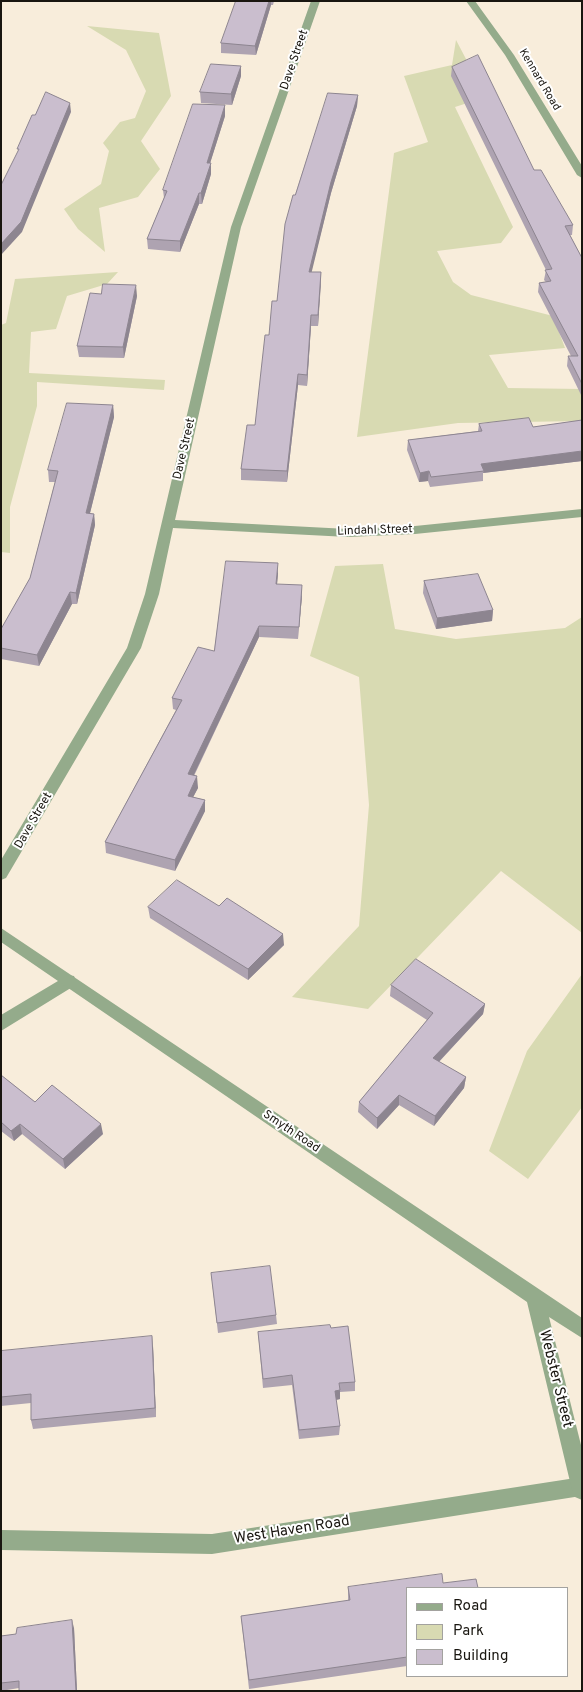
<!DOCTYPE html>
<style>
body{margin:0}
#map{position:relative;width:583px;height:1692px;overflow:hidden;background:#f8eddb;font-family:Overpass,sans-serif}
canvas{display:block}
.frame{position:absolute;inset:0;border:2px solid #191610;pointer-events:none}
.legend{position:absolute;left:406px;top:1587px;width:162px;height:90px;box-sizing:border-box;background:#fff;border:1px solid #a3a29f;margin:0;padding:6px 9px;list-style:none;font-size:15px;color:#191610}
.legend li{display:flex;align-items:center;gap:10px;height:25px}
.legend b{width:25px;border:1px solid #a3a29f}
</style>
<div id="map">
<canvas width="583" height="1692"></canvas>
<div class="frame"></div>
<ul class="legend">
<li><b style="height:6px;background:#94ab8b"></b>Road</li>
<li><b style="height:14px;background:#d8dab2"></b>Park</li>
<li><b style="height:14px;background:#cabece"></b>Building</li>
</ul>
</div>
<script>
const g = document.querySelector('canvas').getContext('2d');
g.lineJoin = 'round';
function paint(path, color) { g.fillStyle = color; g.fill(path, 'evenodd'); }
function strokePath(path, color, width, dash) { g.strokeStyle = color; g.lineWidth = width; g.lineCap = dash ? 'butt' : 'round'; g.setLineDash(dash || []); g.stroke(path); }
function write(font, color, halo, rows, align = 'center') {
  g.font = font + ' Overpass,sans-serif'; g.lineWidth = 4; g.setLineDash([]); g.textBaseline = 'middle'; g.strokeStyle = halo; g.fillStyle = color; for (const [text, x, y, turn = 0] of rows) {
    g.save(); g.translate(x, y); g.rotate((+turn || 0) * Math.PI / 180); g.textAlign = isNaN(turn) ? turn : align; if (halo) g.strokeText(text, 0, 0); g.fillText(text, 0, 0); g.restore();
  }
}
const green = new Path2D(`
 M87 26 159 33 171 96 141 141 160 169 138 197 99 208 105 252 78 229 64 209 101 184 109 151 103 143 120 122 135 118 146 91 126 50Z
 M456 40 486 97 455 107 513 227 501 243 437 251 453 282 471 295 553 316 565 348 489 355 508 388 582 389V421L458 423 357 437 394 153 428 142 404 76 452 65Z
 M118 272 107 284 67 296 56 329 31 332 29 373 165 380 164 390 37 382V406L10 507V553L1 552V325L6 323 15 279Z
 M383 564 395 629 456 639 565 628 582 617V933L501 871 368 1009 292 997 359 926 369 805 359 677 310 656 335 566Z
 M582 974V1107L528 1179 489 1151 527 1051Z`);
const minor = new Path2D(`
 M311 1H320L241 227 175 520 348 529 415 526 582 509V517L415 534 348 537 173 528 159 594 141 648 6 878 1 880V860L127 648 145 594 231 227Z
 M466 1H475L514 55 582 166V178L577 175 505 55Z
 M68 975 74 976 76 981 74 986 1 1031V1015Z
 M582 1477 581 1496 212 1554 1 1550V1530L212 1534Z`);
const tertiary = new Path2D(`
 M1 928 582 1318V1338L549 1317 582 1449V1500L575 1497 572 1490 527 1302 1 942Z`);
const wall = new Path2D(`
 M236 1H274L273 5H271L256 55 221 53V43Z
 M241 66V76L232 105 201 103 200 92Z
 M452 67 534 170 573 225 572 235H570L582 258V397L567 366 568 356H571L538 292 539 283 546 282 544 280 546 270 451 76Z
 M358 95 357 106 331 193 311 272H321L318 326H311L307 386 298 385 287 482 241 480V469L255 425 269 335 277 301 295 195Z
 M225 105V116L210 163 211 174 202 204H199L180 252 148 249 147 239 164 198 163 190Z
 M137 296 124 358 79 357 77 346Z
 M113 405 114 417 90 513 94 514 95 525 77 604H72L39 666 1 659V629L30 578 55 482H49L48 470Z
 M582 420V461L483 473V481L430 487 428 481 419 482 407 450 408 440 478 431 479 424 533 427Z
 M278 574 277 584 302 596 298 639 259 637 194 776 198 788 193 797 205 800V811L175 871 106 853 105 842 176 710 173 709 172 698 214 651Z
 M424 581 493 610 492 621 436 629 423 593Z
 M148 907 284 945 248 980 150 918Z
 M391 985 485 1004 483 1014 439 1062 466 1077 464 1088 434 1126 399 1105 377 1129 358 1112 359 1102 427 1020 390 996Z
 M1 1075 35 1102 103 1134 65 1169 22 1134 14 1141 1 1131Z
 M211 1273 276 1315 277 1324 218 1333Z
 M331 1328 355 1382V1391L340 1392V1399L336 1400 340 1426 339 1435 299 1439 292 1385 263 1388 258 1332Z
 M153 1346 156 1417 33 1429 31 1420V1403L1 1406V1351Z
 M348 1587 407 1588V1666L249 1689 241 1616 348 1601Z
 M74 1628 77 1691H19V1688L1 1691V1636Z`);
const shadedWall = new Path2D(`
 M269 1H271V5L256 55 255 46Z
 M241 66V76L232 105 231 94Z
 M358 95 357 106 331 193 309 283V272L331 182Z
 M70 103 71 112 22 232 1 255V244Z
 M225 105V116L207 173V163Z
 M211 163V174L202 204 201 193Z
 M199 193V204L180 252V241Z
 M321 272V283L318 326V315Z
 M136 285 137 296 124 358 123 347Z
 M311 315V326L307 386V375Z
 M298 374V385L287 482V471Z
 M113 405 114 417 87 525 86 513Z
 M582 451V461L483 473 484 471 481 464Z
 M429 471 428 481 419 482 420 473Z
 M94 514 95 525 77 604 76 593Z
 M278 563V574L276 595V584Z
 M302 585V596L298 639 299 627Z
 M70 592 72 604 39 666 37 655Z
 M493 610 492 621 436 629 437 618Z
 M259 626V637L189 785 188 774Z
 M197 776 198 788 188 807V796Z
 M205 800V811L175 871V860Z
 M283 934 284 945 248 980V969Z
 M485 1004 483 1014 432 1069 433 1058Z
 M466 1077 464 1088 434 1126 435 1116Z
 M399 1095V1105L377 1129V1118Z
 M20 1124 22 1134 14 1141 11 1131Z
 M101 1124 103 1134 65 1169 63 1159Z
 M152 1336 153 1346 156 1417 155 1408Z
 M340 1390V1399L335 1400V1391Z
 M72 1620 74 1628 77 1691H76Z`);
const building = new Path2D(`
 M236 1H269L255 46 221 43Z
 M478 55 534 170H541L573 225 565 226 582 258V384L568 356H578L539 283 551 281 545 270 552 269 452 67Z
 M211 64 241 66 231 94 200 92Z
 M46 92 70 103 21 222 1 244V185L19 149H17L32 115H35Z
 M328 93 358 95 331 182 309 272H321L318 315H311L307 375 298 374 287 471 241 469 247 425H255L265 335H269L272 301H277L285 224 293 195H295Z
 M193 104 225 105 207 163H211L201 193H199L180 241 147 239 167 191 163 190Z
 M103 284 136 285 123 347 77 346 90 293 101 294Z
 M67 403 113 405 86 513 94 514 76 593 70 592 37 655 1 648V629L30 578 58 471 48 470Z
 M529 418 533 427 582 420V451L481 464 484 471 431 477 429 471 420 473 408 440 482 431 479 424Z
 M226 561 278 563 276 584 302 585 299 627 259 626 188 774 197 776 188 796 205 800 175 860 105 842 182 700 172 698 198 647 214 651Z
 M478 574 493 610 437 618 424 581Z
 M177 880 219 906 227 898 283 934 248 969 148 907Z
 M416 959 485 1004 433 1058 466 1077 435 1116 399 1095 377 1118 359 1102 433 1013 391 985Z
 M1 1075 35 1102 52 1085 101 1124 63 1159 20 1124 11 1131 1 1122Z
 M270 1266 276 1315 217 1323 211 1273Z
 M330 1325 331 1328 348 1326 355 1382 339 1383 340 1390 335 1391 340 1426 299 1430 292 1375 263 1379 258 1332Z
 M152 1336 155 1408 31 1420V1394L1 1397V1351Z
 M442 1574 443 1583 476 1579 478 1588H407V1657L249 1680 241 1616 350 1600 348 1587Z
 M72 1620 76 1691H19V1681L1 1683V1636L16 1634 17 1628Z`);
const farStreetnames = [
 ["Kennard Road",539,80,59]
];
const streetNames = [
 ["Dave Street",295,60,-71],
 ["Dave Street",185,449,-77],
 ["Lindahl Street",375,531,-2],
 ["Dave Street",34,821,-60],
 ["Smyth Road",291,1132,34]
];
const nearStreetnames = [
 ["Webster Street",555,1379,76],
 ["West Haven Road",292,1531,-9]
];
paint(green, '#d8dab2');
paint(minor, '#94ab8b');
paint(tertiary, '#94ab8b');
paint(wall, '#aea3b1');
paint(shadedWall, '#8d8590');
paint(building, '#cabece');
strokePath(building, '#8d8590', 1);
write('11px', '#191610', '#fff', farStreetnames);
write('12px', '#191610', '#fff', streetNames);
write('15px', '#191610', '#fff', nearStreetnames);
</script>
